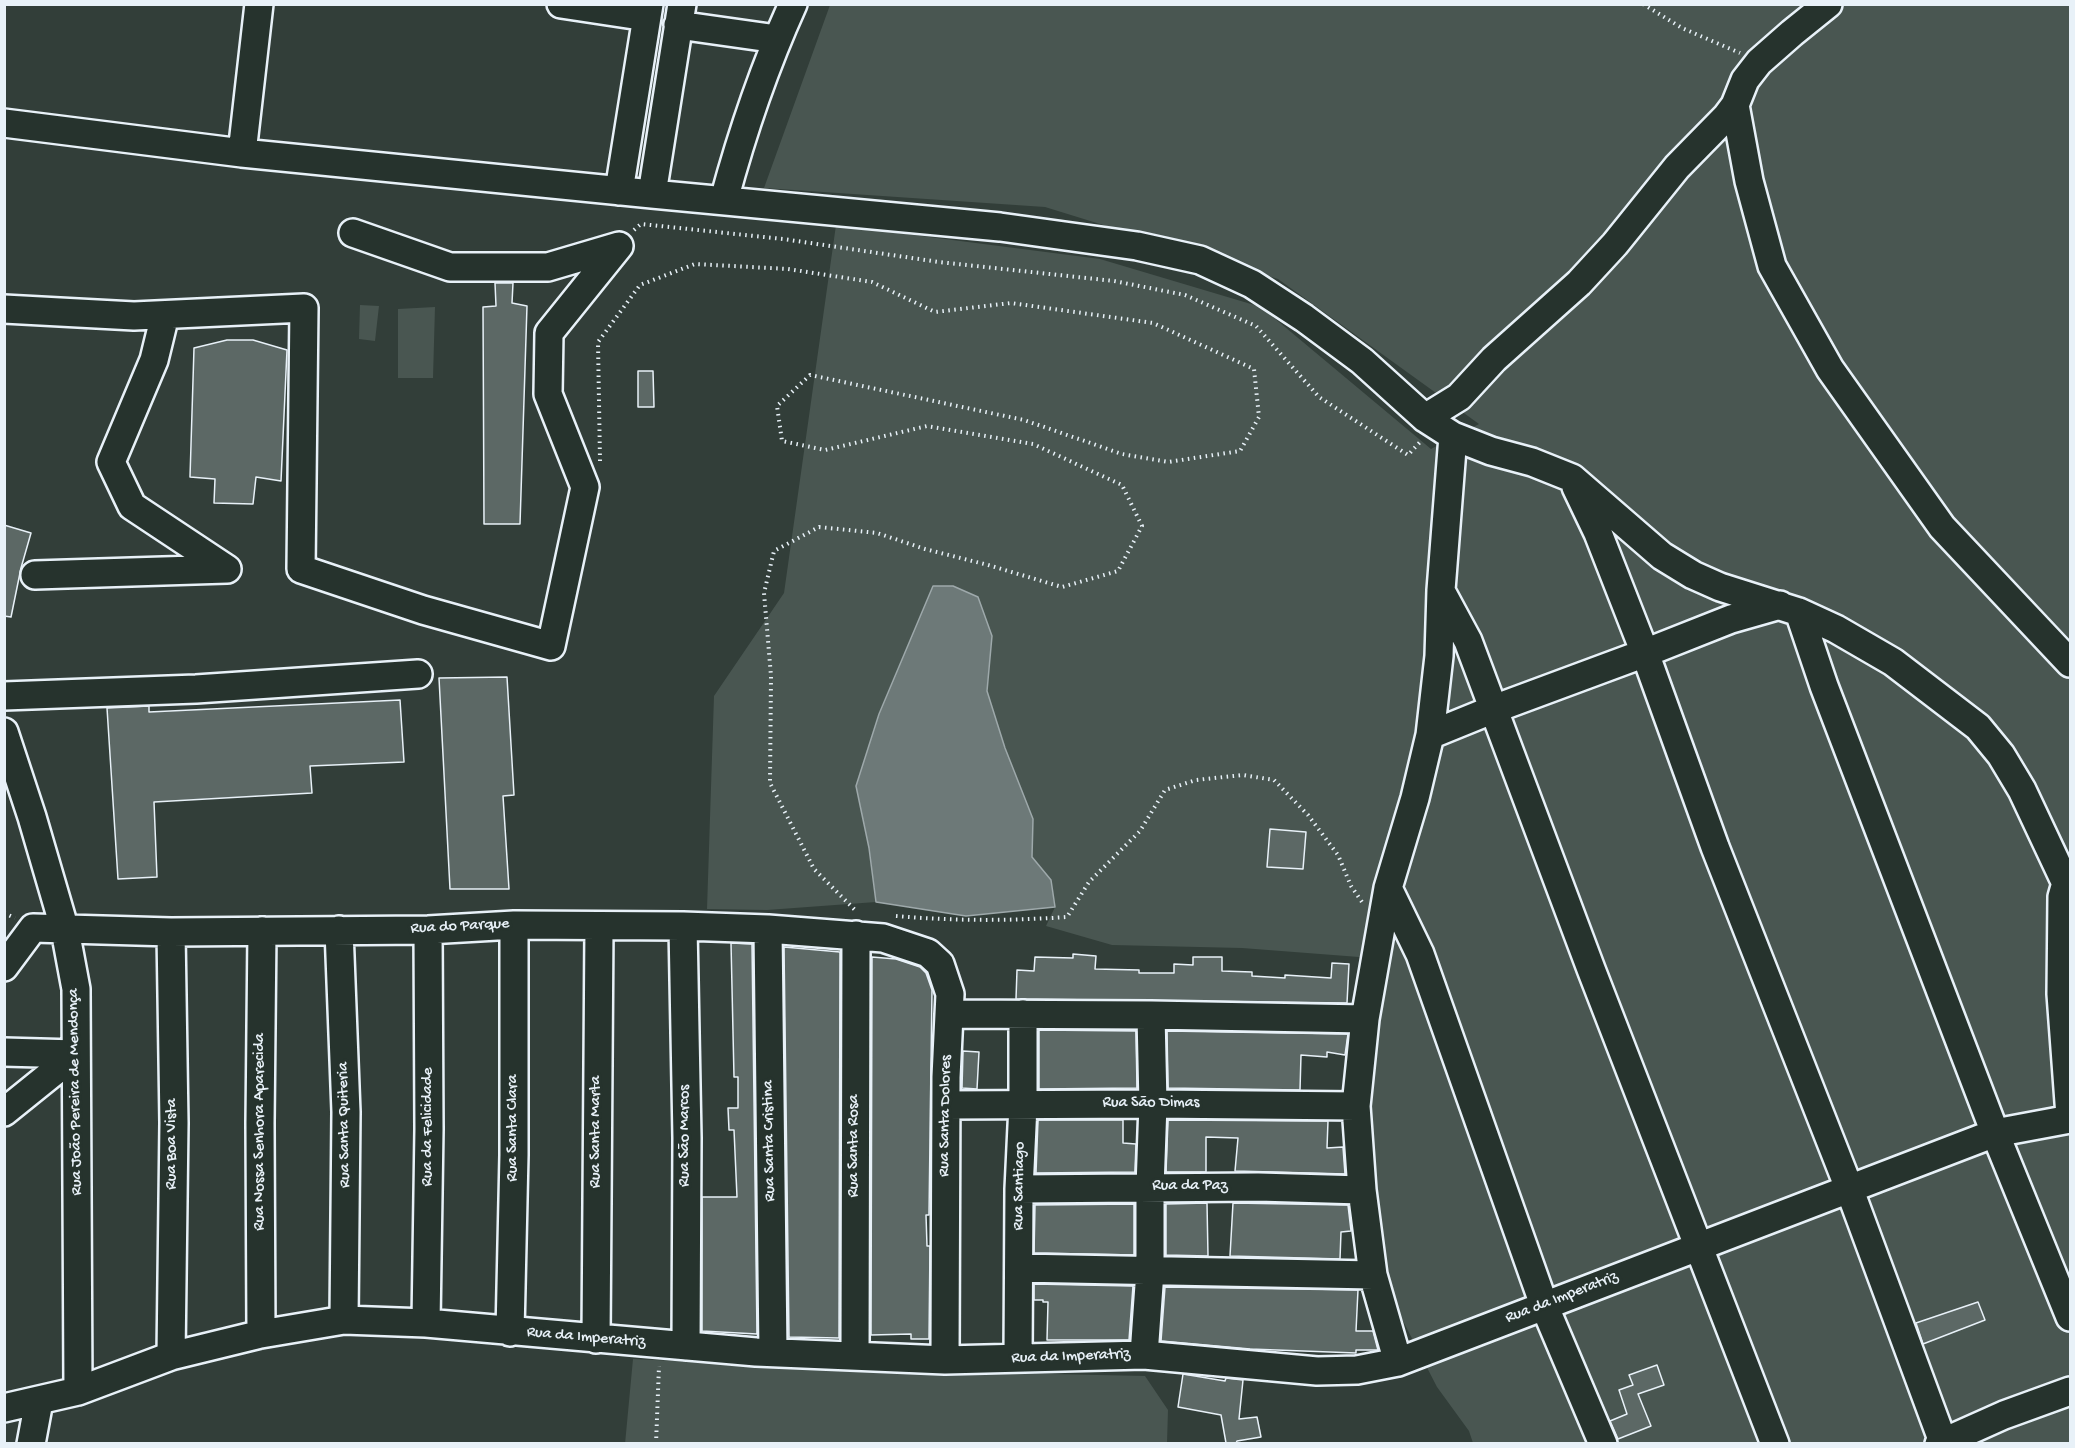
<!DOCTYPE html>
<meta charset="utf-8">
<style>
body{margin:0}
#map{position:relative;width:2075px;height:1448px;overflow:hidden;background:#323e39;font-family:"Gochi Hand",sans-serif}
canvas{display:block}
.frame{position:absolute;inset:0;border:6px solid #e8f1f8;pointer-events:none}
</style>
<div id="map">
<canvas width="2075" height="1448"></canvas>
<div class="frame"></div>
</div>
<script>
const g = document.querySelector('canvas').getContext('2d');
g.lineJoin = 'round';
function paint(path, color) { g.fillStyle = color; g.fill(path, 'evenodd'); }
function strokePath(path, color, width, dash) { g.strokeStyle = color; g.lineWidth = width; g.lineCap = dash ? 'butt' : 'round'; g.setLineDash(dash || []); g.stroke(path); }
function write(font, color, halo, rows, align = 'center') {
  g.font = font + ' "Gochi Hand",sans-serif'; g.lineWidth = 6; g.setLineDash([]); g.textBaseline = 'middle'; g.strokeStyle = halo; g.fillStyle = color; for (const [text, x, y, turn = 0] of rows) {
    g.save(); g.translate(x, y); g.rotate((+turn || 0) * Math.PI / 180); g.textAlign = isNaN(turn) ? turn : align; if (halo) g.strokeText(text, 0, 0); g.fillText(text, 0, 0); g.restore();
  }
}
const green = new Path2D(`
 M830 5H2070V1443H1473L1469 1431 1437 1387 1385 1286 1368 1103 1385 959 1242 948 1112 945 1046 926 1055 907 1051 880 1032 857 1033 819 1005 748 987 691 992 636 933 586 879 713 856 786 869 848 876 902 767 910 707 909 714 696 784 593 836 225 1100 259 1261 307 1431 449 1479 424 1278 279 1045 207 764 188Z
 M360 305 379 306 375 341 359 339Z
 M435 307 433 378H398V309Z
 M633 1359 865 1370 1145 1376 1168 1410 1167 1443 625 1444Z`);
const water = new Path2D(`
 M933 586H953L978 597 992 636 987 691 1005 748 1033 819 1032 857 1051 880 1055 907 966 916 876 902 869 848 856 786 879 714Z`);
const building = new Path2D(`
 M495 283H513L512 303 527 306 520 524H484L483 307 496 306Z
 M227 340H253L287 350 281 481 256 477 253 504 214 503 215 479 190 477 194 348Z
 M638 371H653L654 407H638Z
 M4 525 31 533 21 568 11 617 4 616Z
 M507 677 514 795 503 796 509 889H450L439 678Z
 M400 700 404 762 310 766 312 793 154 802 157 877 118 879 107 708 149 706V712Z
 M1270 829 1306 832 1303 869 1267 867Z
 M731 943 752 944 757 1334 702 1331V1197H737L734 1130H729L728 1108H738V1077H734Z
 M784 947 840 952 839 1338 789 1337Z
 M1073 954 1096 956 1095 969 1139 970V973H1174V964L1193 965V957H1222V971L1252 972V976L1285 978V975L1331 978 1332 963 1349 964 1347 1003 1016 999 1017 970 1034 971 1035 957 1073 958Z
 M872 957 896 959 920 967 926 973 932 990 929 1215H926L927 1246H930L929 1339H911V1334L871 1335Z
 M1039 1030 1136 1031 1137 1088 1039 1089Z
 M1167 1031 1348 1034 1345 1055 1327 1052V1057L1301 1055 1300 1090 1168 1088Z
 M963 1051 979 1052 977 1089 962 1088Z
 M1038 1120H1123V1143L1136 1144 1135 1172 1036 1173Z
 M1168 1120 1328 1121 1327 1148 1343 1147 1345 1174 1235 1171 1238 1138 1206 1137V1172H1166Z
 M1207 1203 1208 1256 1166 1255V1204Z
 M1233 1203 1348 1205 1351 1231 1341 1232 1340 1259 1230 1256Z
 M1134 1204V1255L1034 1253 1035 1205Z
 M1034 1284 1133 1286 1129 1340H1047L1048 1302H1043V1300H1034Z
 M1165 1287 1358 1290 1356 1331H1373L1378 1350H1356V1353L1250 1349 1161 1341Z
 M1978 1302 1985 1320 1923 1344 1916 1323Z
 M1657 1365 1664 1385 1638 1394 1651 1426 1618 1439 1610 1421 1627 1414 1619 1390 1633 1385 1629 1375Z
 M1183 1374 1225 1381 1226 1378 1243 1380 1239 1419 1257 1417 1261 1437 1237 1441 1236 1443H1226L1221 1415 1178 1407Z`);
const path = new Path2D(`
 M1643 4 1682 28 1740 53
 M634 230 641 224 783 239 939 262 1114 281 1185 295 1256 326 1319 397 1408 455 1421 441
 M600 461 598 342 640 285 695 264 788 269 872 282 935 312 1011 303 1153 323 1254 369 1259 417 1240 451 1168 462 1122 454 1024 420 810 375 777 406 782 441 825 450 927 426 1033 444 1122 485 1142 526 1118 571 1062 587 988 565 925 549 877 533 819 527 774 551 764 593 771 676 770 783 814 869 857 912
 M4 913 15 918
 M896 916C954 921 1010 921 1067 917L1089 882 1140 831 1165 790 1196 780 1243 775 1274 780 1308 815 1338 855 1351 886 1362 902
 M656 1444 659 1366`);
const minor = new Path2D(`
 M561 4 647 17
 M678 25 777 39
 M1735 105 1749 181 1772 266 1830 369 1942 527 2070 663
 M4 123 242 153 652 194 1000 227 1137 246 1200 260 1252 284 1304 318 1362 361 1425 418 1453 436 1491 451 1532 462 1572 478 1662 556 1693 575 1720 587 1799 612 1836 629 1893 662 1978 727 2001 755 2022 790 2070 892
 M242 153 259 4
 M619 191 649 4
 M652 194 682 4
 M724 200C742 133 764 68 793 4
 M4 309 134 316 304 308 301 569 423 610 551 646 585 487 548 394 549 333 619 246 548 267H450L353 233
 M1425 418 1459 397 1494 359 1579 283 1615 244 1677 167 1726 117 1735 105 1745 80 1759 62 1792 33 1828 4
 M1576 487 1598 533 1645 653 1715 847 1849 1188 1943 1442
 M35 575 227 569 132 506 111 462 154 360 165 315
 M1441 591 1468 641 1591 969 1775 1444
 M1799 612 1824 686 1995 1133 2070 1317
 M4 696 196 689 418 674
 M4 732 32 817 65 930 76 989 78 1391
 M1430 735 1494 709 1645 653 1731 619 1780 605
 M2066 883 2062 897 2061 994 2070 1116
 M1388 888 1420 954 1544 1305 1603 1444
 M683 926 687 1138 686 1346
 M768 929 773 1352
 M339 930 346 1112 344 1320
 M4 967 33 928 171 932 428 930 514 925 683 926 768 929 883 938 928 953 940 964 950 994 946 1077 945 1360
 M949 1014 1151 1015 1365 1019
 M4 1052 76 1054
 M946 1105 1153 1104 1356 1106
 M4 1112 76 1054
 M1019 1189 1258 1187 1362 1190
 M1019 1268 1373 1275
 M426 1323 429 1129 428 930
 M510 1332 514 1155V925
 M261 1334 260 1123 262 931
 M596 1339 599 926
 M1144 1355 1150 1271V1187L1153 1104 1151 1015
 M171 1356 174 1123 171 932
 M855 1356 856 935
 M1018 1358 1019 1189 1023 1105V1014
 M1398 1362 1373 1275 1362 1190 1356 1106 1365 1019 1388 888 1415 798 1430 735 1439 656 1441 590 1453 436
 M4 1408 78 1391 171 1356 261 1334 344 1320 426 1323 756 1352 945 1360 1144 1355 1317 1371 1357 1370 1398 1362 1995 1133 2070 1119
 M31 1444 39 1401
 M1939 1444 2004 1415 2070 1391`);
const streetNames = [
 ["Rua do Parque",460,927,-3],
 ["Rua João Pereira de Mendonça",76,1092,-91],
 ["Rua São Dimas",1151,1104],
 ["Rua Santa Dolores",946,1116,-89],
 ["Rua Santa Quiteria",345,1125,-91],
 ["Rua da Felicidade",429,1127,-90],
 ["Rua Santa Clara",514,1128,-90],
 ["Rua Nossa Senhora Aparecida",261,1132,-90],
 ["Rua Santa Marta",597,1132,-90],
 ["Rua São Marcos",686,1136,-90],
 ["Rua Santa Cristina",770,1141,-91],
 ["Rua Boa Vista",173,1144,-90],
 ["Rua Santa Rosa",855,1146,-90],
 ["Rua Santiago",1020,1186,-89],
 ["Rua da Paz",1190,1187],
 ["Rua da Imperatriz",1562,1298,-21],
 ["Rua da Imperatriz",586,1338,5],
 ["Rua da Imperatriz",1071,1357,-2]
];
paint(green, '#495651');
paint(water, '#6d7978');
strokePath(water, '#9ea9ab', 1.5);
paint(building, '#5c6865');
strokePath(building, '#e8f1f8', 1.5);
strokePath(minor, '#e8f1f8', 32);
strokePath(path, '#e8f1f8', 4, [1.5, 4.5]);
strokePath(minor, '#26332d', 27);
write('16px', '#e8f1f8', '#26332d', streetNames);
</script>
